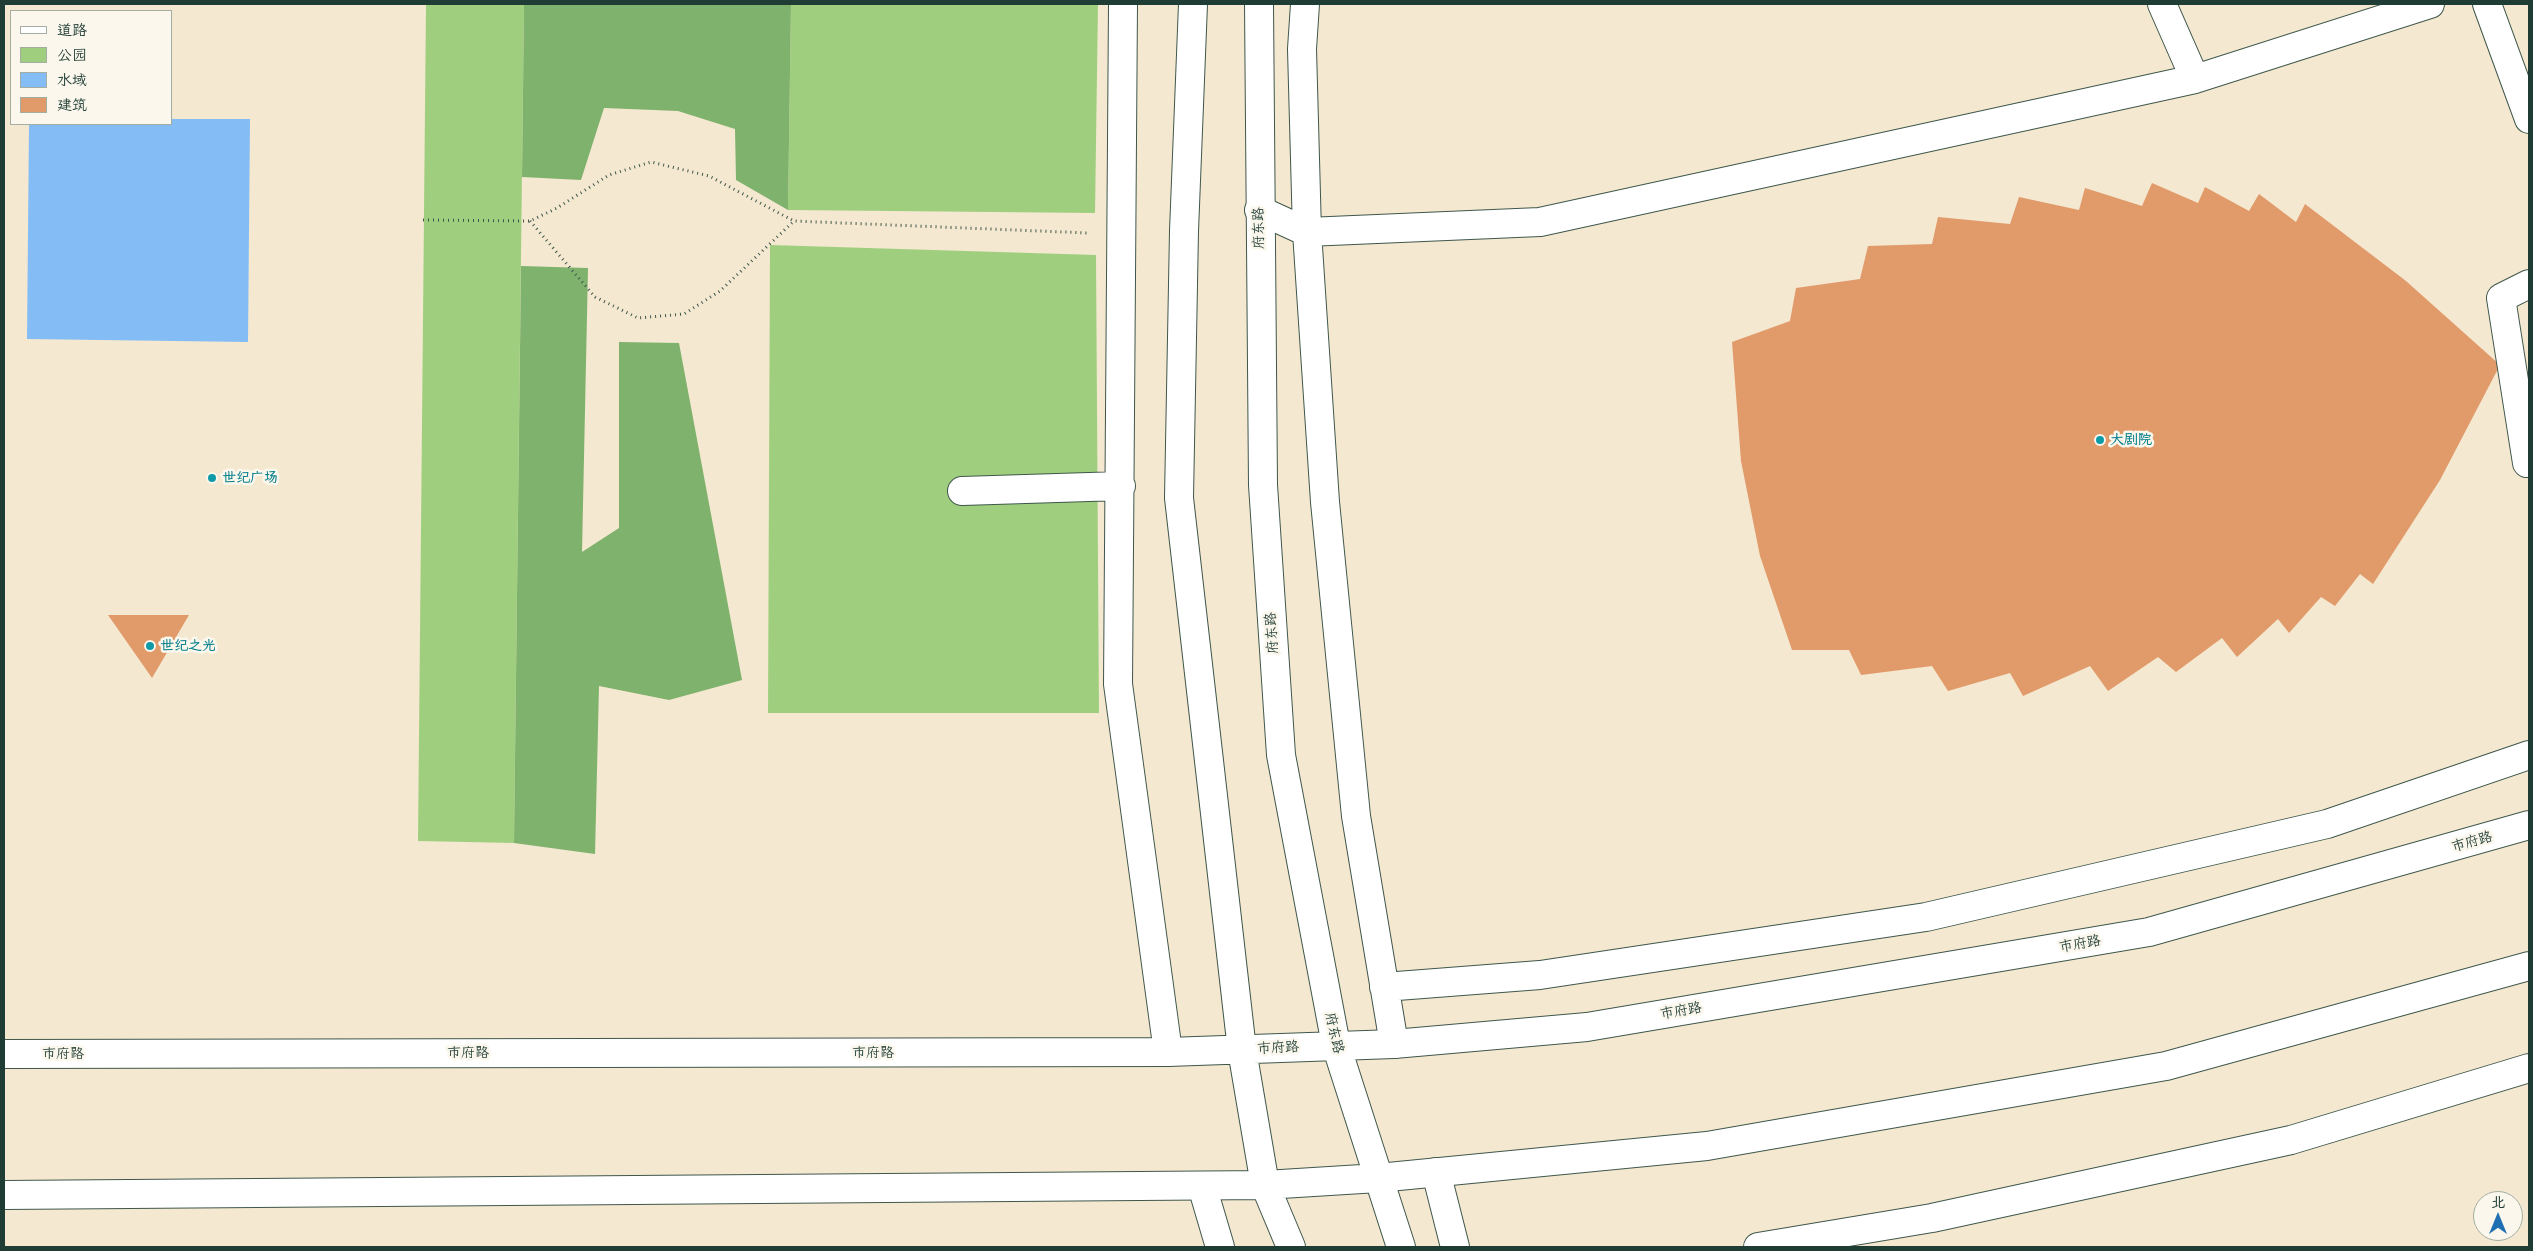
<!DOCTYPE html>
<meta charset="utf-8">
<style>
body{margin:0}
#map{position:relative;width:2533px;height:1251px;overflow:hidden;background:#f4e8d0;font-family:Delius,"LXGW WenKai TC",sans-serif}
canvas{display:block}
.frame{position:absolute;inset:0;border:5px solid #1f3d34;pointer-events:none}
.legend{position:absolute;left:10px;top:10px;width:162px;height:115px;box-sizing:border-box;background:#fbf7ec;border:1px solid #a3ada2;margin:0;padding:6px 9px;list-style:none;font-size:15px;color:#1f3d34}
.legend li{display:flex;align-items:center;gap:10px;height:25px}
.legend b{width:25px;border:1px solid #a3ada2}
.north{position:absolute;left:2473px;top:1191px;width:50px;height:50px;box-sizing:border-box;background:#fbf7ec;border:1px solid #a3ada2;border-radius:50%;rotate:0deg;font-size:14px;font-weight:700;line-height:20px;text-align:center;color:#1f3d34}
.north::after{content:'';display:block;margin:auto;width:18px;height:22px;background:#1f6fb2;clip-path:polygon(50% 0,100% 100%,50% 72%,0 100%)}
</style>
<div id="map">
<canvas width="2533" height="1251"></canvas>
<div class="frame"></div>
<ul class="legend">
<li><b style="height:6px;background:#fff"></b>道路</li>
<li><b style="height:14px;background:#9fcf7e"></b>公园</li>
<li><b style="height:14px;background:#84bdf5"></b>水域</li>
<li><b style="height:14px;background:#e19a6a"></b>建筑</li>
</ul>
<div class="north">北</div>
</div>
<script>
const g = document.querySelector('canvas').getContext('2d');
g.lineJoin = 'round';
function paint(path, color) { g.fillStyle = color; g.fill(path, 'evenodd'); }
function strokePath(path, color, width, dash) { g.strokeStyle = color; g.lineWidth = width; g.lineCap = dash ? 'butt' : 'round'; g.setLineDash(dash || []); g.stroke(path); }
function write(font, color, halo, rows, align = 'center') {
  g.font = font + ' Delius,"LXGW WenKai TC",sans-serif'; g.lineWidth = 5; g.setLineDash([]); g.textBaseline = 'middle'; g.strokeStyle = halo; g.fillStyle = color; for (const [text, x, y, turn = 0] of rows) {
    g.save(); g.translate(x, y); g.rotate((+turn || 0) * Math.PI / 180); g.textAlign = isNaN(turn) ? turn : align; if (halo) g.strokeText(text, 0, 0); g.fillText(text, 0, 0); g.restore();
  }
}
const green = new Path2D(`
 M426 4H524L514 843 418 841Z
 M791 4H1098L1095 213 788 210Z
 M770 245 1096 255 1099 713H768Z`);
const forest = new Path2D(`
 M524 4H791L788 210 736 180 735 129 678 111 604 108 581 180 522 177Z
 M521 266 588 268 582 552 619 528V342L679 343 742 680 669 700 599 686 595 854 514 843Z`);
const water = new Path2D(`
 M171 119H250L248 342 27 339 29 124H171Z`);
const building = new Path2D(`
 M2152 183 2198 203 2205 187 2249 211 2259 194 2296 222 2305 204 2406 281 2500 365 2440 480 2373 584 2360 574 2335 606 2321 597 2289 633 2278 619 2237 657 2222 638 2176 672 2158 657 2108 691 2090 666 2023 696 2010 673 1948 691 1932 666 1861 675 1849 650H1792L1760 556 1741 461 1732 342 1790 321 1796 288 1860 279 1868 246 1932 244 1938 217 2010 224 2019 197 2079 210 2085 188 2142 206Z
 M108 615H189L152 678Z`);
const path = new Path2D(`
 M423 220 530 221 557 208 609 175 651 162 709 176 794 221 1088 233
 M530 221 595 297 638 318 684 314 720 291 794 221`);
const minor = new Path2D(`
 M1123 4 1118 684 1168 1052
 M1305 4 1302 49 1307 232 1325 502 1356 816 1394 1044
 M2162 4 2195 79
 M2487 4 2529 119
 M1259 210 1307 232 1540 222 2195 79 2430 4
 M2529 284 2501 298 2527 463H2529
 M962 491 1121 486
 M1384 987 1540 975 1926 917 2327 824 2529 755
 M1436 1172 1455 1247
 M1202 1186 1220 1247
 M1758 1247 1932 1218 2291 1140 2529 1068`);
const major = new Path2D(`
 M1193 4 1184 231 1179 498 1242 1050 1265 1185 1291 1247
 M1259 4 1263 485 1281 755 1336 1045 1401 1247
 M4 1054 1168 1052 1394 1044 1587 1027 2149 932 2529 825
 M4 1195 1265 1185 1378 1178 1707 1146 2166 1066 2529 966`);
const markers = [
 [2100,440,5,"#0f9aa8"],
 [212,478,5,"#0f9aa8"],
 [150,646,5,"#0f9aa8"]
];
const streetNames = [
 ["府东路",1259,228,-91],
 ["府东路",1272,633,-94],
 ["市府路",2472,842,-16],
 ["市府路",2080,944,-10],
 ["市府路",1681,1011,-10],
 ["府东路",1334,1033,77],
 ["市府路",1278,1048,-3],
 ["市府路",468,1053],
 ["市府路",873,1053],
 ["市府路",63,1054]
];
const cultureNames = [
 ["大剧院",2110,440],
 ["世纪广场",222,478],
 ["世纪之光",160,646]
];
paint(green, '#9fcf7e');
paint(forest, '#7fb26d');
paint(water, '#84bdf5');
paint(building, '#e19a6a');
strokePath(minor, '#3f574b', 30);
strokePath(major, '#3f574b', 30);
strokePath(path, '#3f574b', 3, [1, 4]);
strokePath(minor, '#fff', 28);
strokePath(major, '#fff', 28);
for (const [x, y, r, color] of markers) { const dot = new Path2D(); dot.arc(x, y, r, 0, 2 * Math.PI); g.fillStyle = color; g.fill(dot); strokePath(dot, '#fbf7ec', 2); }
write('14px', '#1f3d34', '#fbf7ec', streetNames);
write('bold 14px', '#0d838f', '#fbf7ec', cultureNames, 'left');
</script>
